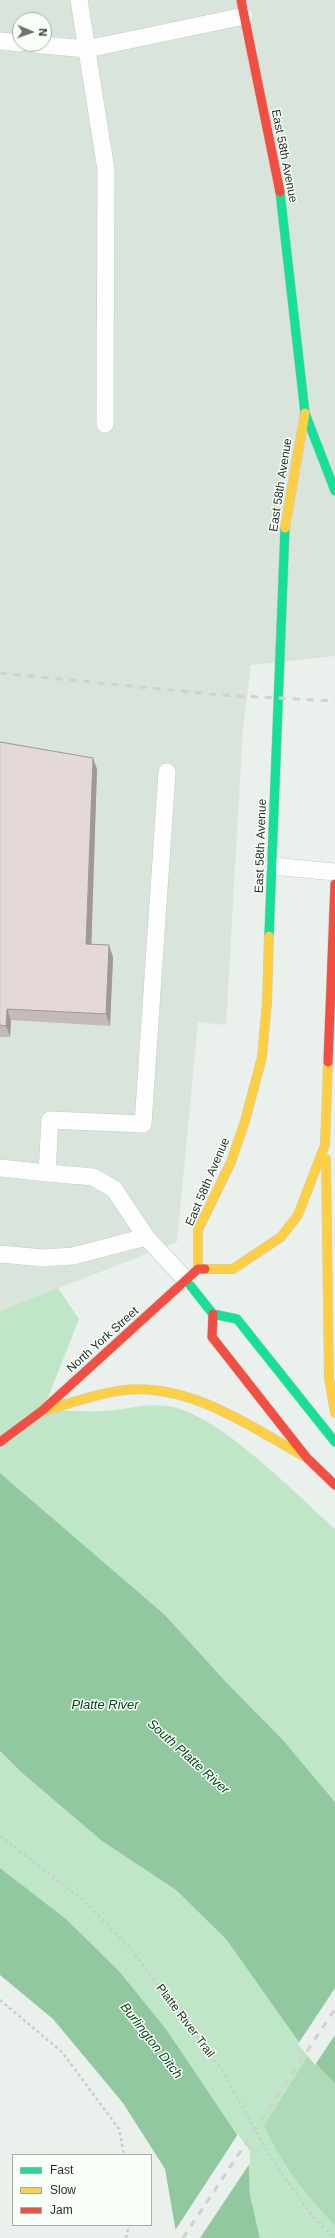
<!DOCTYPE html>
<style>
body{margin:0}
#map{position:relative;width:335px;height:2238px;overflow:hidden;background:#eaf0eb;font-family:Arial,sans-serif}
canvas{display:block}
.legend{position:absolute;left:12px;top:2154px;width:140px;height:72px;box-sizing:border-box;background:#f7fff8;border:1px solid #a6aca6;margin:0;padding:5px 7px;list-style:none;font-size:12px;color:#2c2f2c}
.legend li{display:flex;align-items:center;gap:8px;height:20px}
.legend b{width:20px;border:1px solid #a6aca6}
.north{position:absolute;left:12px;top:12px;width:40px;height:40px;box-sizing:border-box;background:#f7fff8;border:1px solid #a6aca6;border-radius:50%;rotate:92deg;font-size:11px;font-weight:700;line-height:16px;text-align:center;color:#2c2f2c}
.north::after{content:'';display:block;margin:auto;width:14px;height:18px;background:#6e736f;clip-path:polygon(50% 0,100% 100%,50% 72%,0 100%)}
</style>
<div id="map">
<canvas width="335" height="2238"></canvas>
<ul class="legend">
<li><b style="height:5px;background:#16e098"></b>Fast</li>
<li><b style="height:5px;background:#ffcf43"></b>Slow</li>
<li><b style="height:5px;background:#f24e42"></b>Jam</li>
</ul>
<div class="north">N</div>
</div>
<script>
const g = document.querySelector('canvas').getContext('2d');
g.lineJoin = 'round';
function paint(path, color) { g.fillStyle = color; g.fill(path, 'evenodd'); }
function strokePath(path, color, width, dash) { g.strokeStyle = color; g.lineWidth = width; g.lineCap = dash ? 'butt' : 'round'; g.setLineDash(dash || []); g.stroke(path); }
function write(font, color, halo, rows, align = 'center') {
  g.font = font + ' Arial,sans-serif'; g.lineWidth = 3; g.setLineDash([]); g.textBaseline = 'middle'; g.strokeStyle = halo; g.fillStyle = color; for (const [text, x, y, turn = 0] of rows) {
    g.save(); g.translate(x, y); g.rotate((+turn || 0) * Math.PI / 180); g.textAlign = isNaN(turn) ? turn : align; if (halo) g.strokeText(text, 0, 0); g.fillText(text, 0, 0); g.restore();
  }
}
const built = new Path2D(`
 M0 0H335V656L251 665 243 728 226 1025 198 1022 177 1242 0 1311ZM20 20H44V44H20Z`);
const green = new Path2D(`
 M58 1288 79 1319 43 1410C63 1410 84 1412 104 1411 125 1410 146 1403 167 1406 217 1412 297 1495 335 1529V1802L283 1740 225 1681 165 1615 0 1473V1311Z
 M0 1751 21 1772 102 1841 176 1890 226 1939 308 2055 264 2126C281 2164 306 2196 335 2226V2238H260L250 2195 248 2151 166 2029 119 1971 66 1919 0 1868Z`);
const forest = new Path2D(`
 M308 2055 335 2084V2226C306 2196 281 2164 264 2126Z`);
const water = new Path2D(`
 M0 1473 165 1615 225 1681 283 1740 335 1802V2084L308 2055 226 1939 176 1890 102 1841 21 1772 0 1751Z
 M0 1868 66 1919 119 1971 166 2029 248 2151 250 2195 260 2238H177L165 2169 123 2103 53 2019 0 1975Z`);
const pier = new Path2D(`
 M335 1988V2035L315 2065 298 2044Z
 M238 2134 250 2151V2163L200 2238H175L174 2232Z`);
const path = new Path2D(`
 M0 1836 83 1900 130 1948 222 2070 271 2158 312 2216 334 2238
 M0 2000 62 2052 119 2129 124 2155
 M126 2238 129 2225`);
const lane = new Path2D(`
 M79 0 106 170 105 424
 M0 41 20 43
 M31 44 87 49 244 16
 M273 866 335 872
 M0 1168 47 1173 50 1120 143 1124 167 772
 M47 1173 93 1177 114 1189 146 1237
 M0 1254 43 1258 73 1256 146 1237 186 1280`);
const fast = new Path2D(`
 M280 192 305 413 335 491
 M269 936 285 528
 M186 1280 213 1314 237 1319 335 1442`);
const slow = new Path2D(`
 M285 528 305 413
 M326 1159 329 1378 335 1413
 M198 1269V1230L231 1162 245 1121 262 1057 267 1002 269 936
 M205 1269H233L281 1237 298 1215 325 1145 328 1062
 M46 1410C72 1403 98 1393 125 1390 191 1383 253 1428 307 1458`);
const jam = new Path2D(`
 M241 0 280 192
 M328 1062 335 884
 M213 1314 212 1337 307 1458 335 1485
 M0 1442 43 1410 198 1269H205`);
const rail = new Path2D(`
 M0 673 220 695 335 701
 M183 2238 335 2009`);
const wall = new Path2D(`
 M0 742 97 769 91 944 113 957 110 1026 11 1020 10 1037H0Z`);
const shadedWall = new Path2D(`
 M93 758 97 769 91 956 86 944Z
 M109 945 113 957 110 1026 106 1014Z
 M7 1009 11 1020 10 1037 6 1026Z`);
const building = new Path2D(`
 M0 742 93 758 86 944 109 945 106 1014 7 1009 6 1026 0 1025Z`);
const streetNames = [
 ["East 58th Avenue",284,156,79],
 ["East 58th Avenue",281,485,-81],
 ["East 58th Avenue",261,846,-88],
 ["East 58th Avenue",208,1182,-67],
 ["North York Street",103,1340,-42],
 ["Platte River Trail",185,2021,53]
];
const waterNames = [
 ["Platte River",105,1705],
 ["South Platte River",188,1757,42],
 ["Burlington Ditch",151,2041,52]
];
paint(built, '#d9e4db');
paint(green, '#bfe6c7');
paint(forest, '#aedab8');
paint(water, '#92c89f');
paint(pier, '#eaf0eb');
strokePath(lane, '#c7cbc7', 18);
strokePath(fast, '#c7cbc7', 10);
strokePath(slow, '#c7cbc7', 10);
strokePath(jam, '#c7cbc7', 10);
strokePath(path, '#cbcdcb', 2.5, [3, 3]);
strokePath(lane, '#fcfdfc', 17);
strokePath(fast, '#16e098', 9);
strokePath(slow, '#ffcf43', 9);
strokePath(jam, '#f24e42', 9);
strokePath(rail, '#d0d1d1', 3, [7, 7]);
paint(wall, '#c4baba');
paint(shadedWall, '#a09797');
paint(building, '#e4d8d8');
strokePath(building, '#a09797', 1);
write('12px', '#2c2f2c', '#f7fff8', streetNames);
write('italic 13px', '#0a441f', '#f7fff8', waterNames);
</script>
